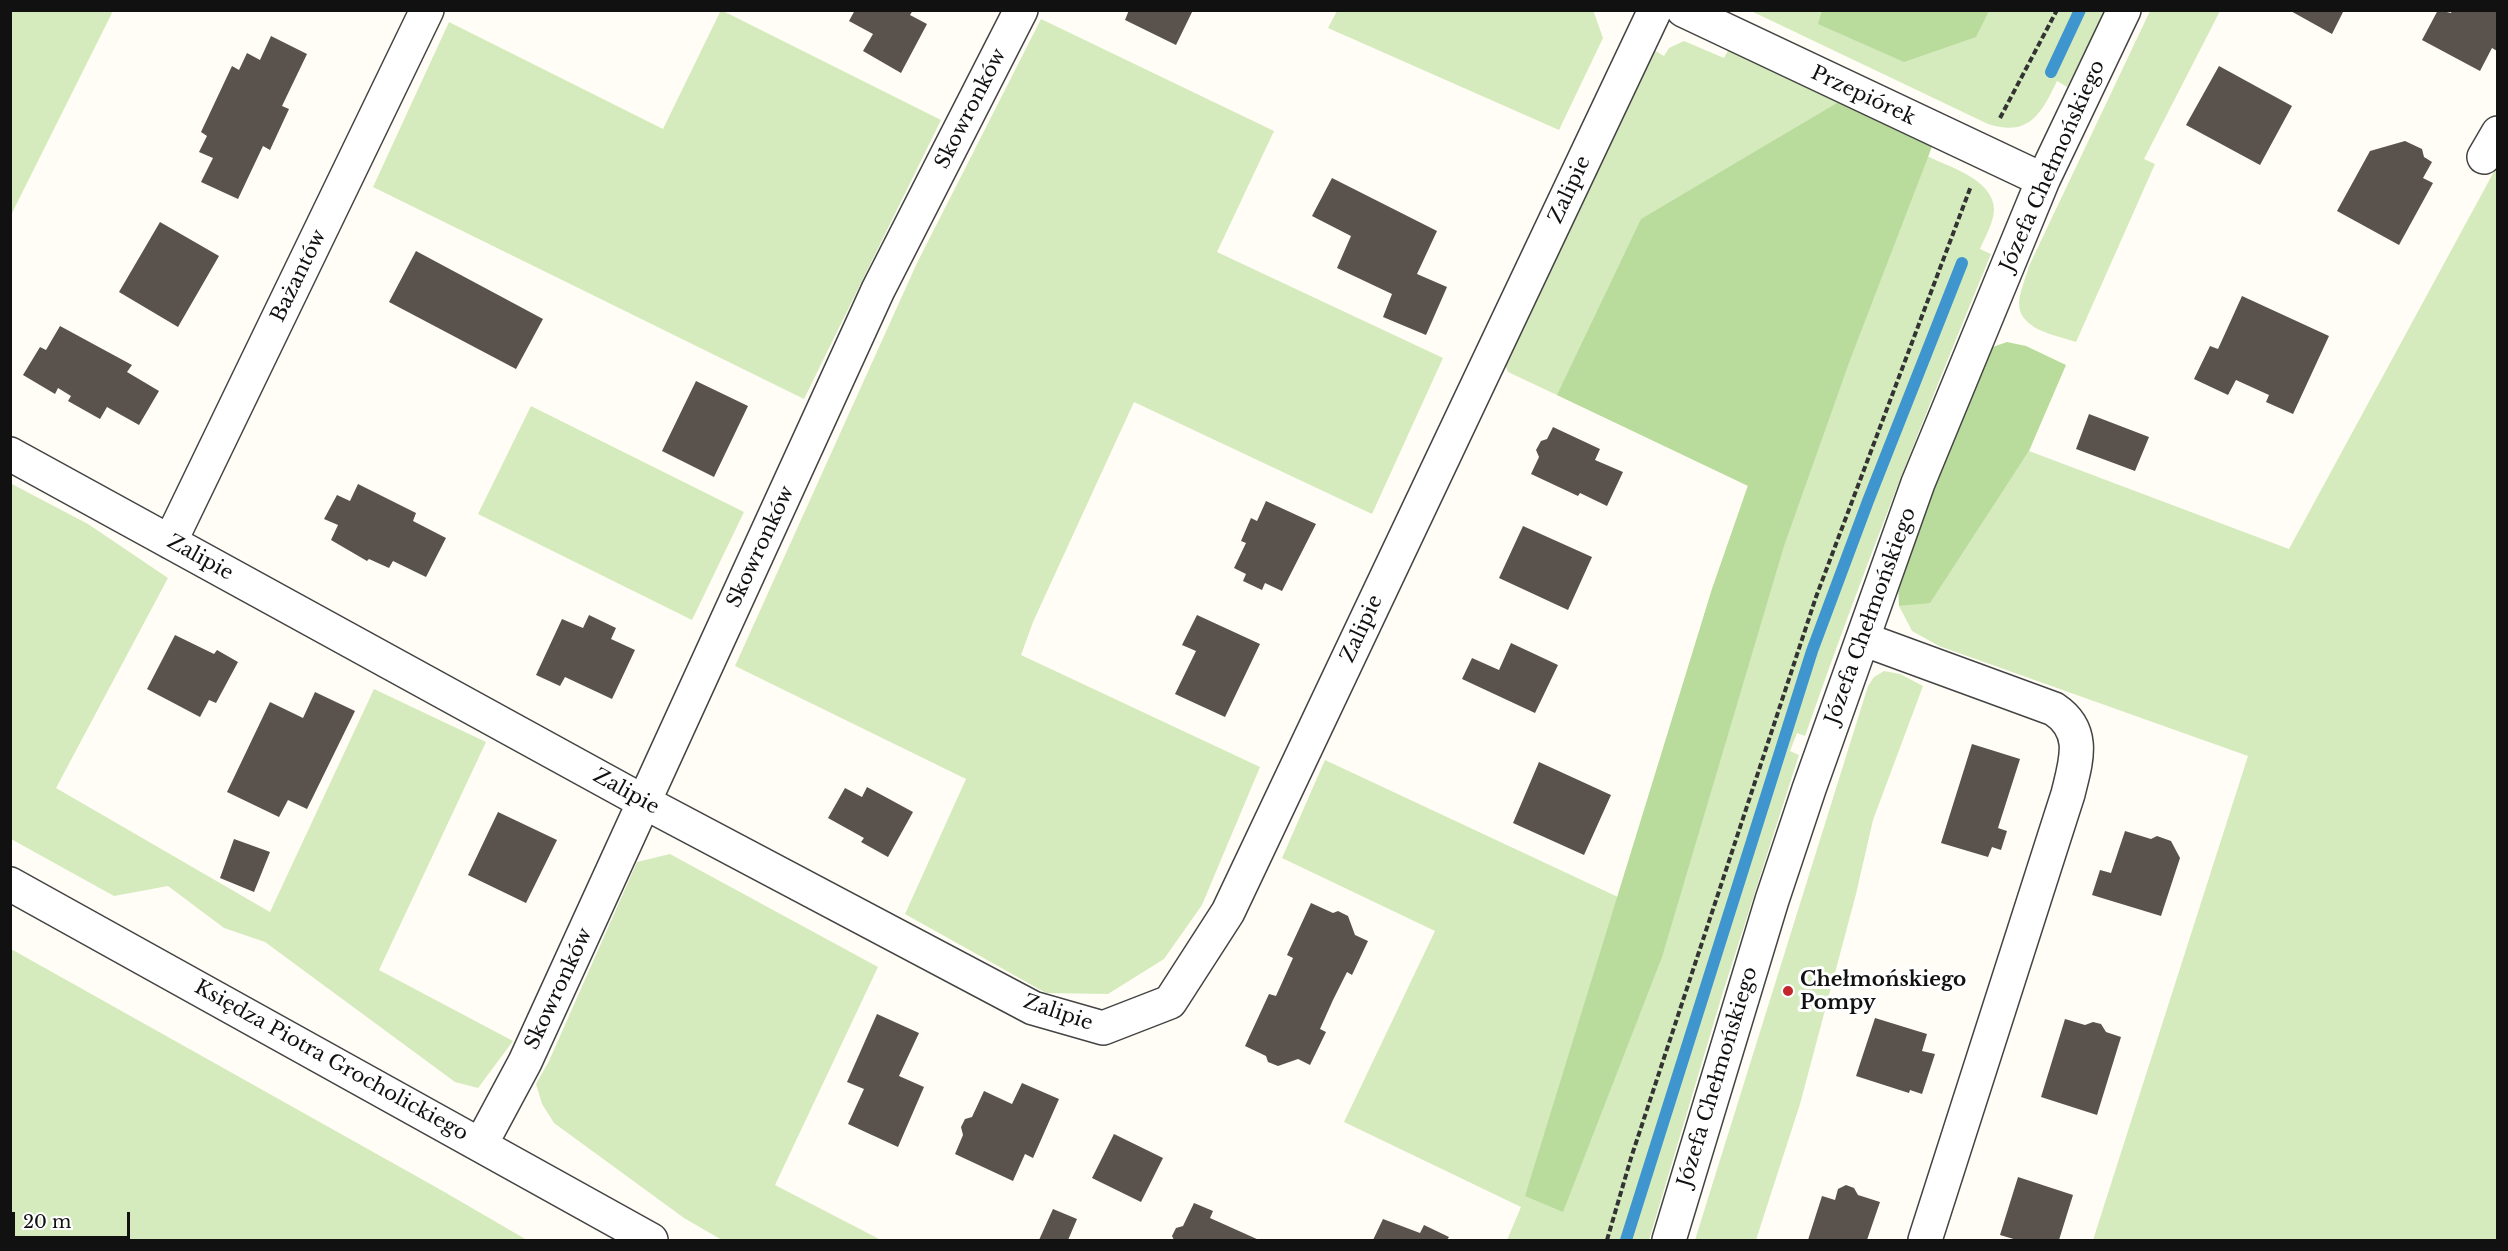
<!DOCTYPE html>
<meta charset="utf-8">
<style>
body{margin:0}
#map{position:relative;width:2508px;height:1251px;overflow:hidden;background:#fffdf5;font-family:"Libre Baskerville",serif}
canvas{display:block}
.frame{position:absolute;inset:0;border:12px solid #111;pointer-events:none}
.scale{position:absolute;left:12px;top:1212px;width:118px;height:27px;box-sizing:border-box;border:3px solid #111;border-top:0;padding-left:8px;font-size:18px;line-height:21px;white-space:nowrap;color:#111;-webkit-text-stroke:4px #fff;paint-order:stroke}
</style>
<div id="map">
<canvas width="2508" height="1251"></canvas>
<div class="frame"></div>
<div class="scale">20 m</div>
</div>
<script>
const g = document.querySelector('canvas').getContext('2d');
g.lineJoin = 'round';
function paint(path, color) { g.fillStyle = color; g.fill(path, 'evenodd'); }
function strokePath(path, color, width, dash) { g.strokeStyle = color; g.lineWidth = width; g.lineCap = dash ? 'butt' : 'round'; g.setLineDash(dash || []); g.stroke(path); }
function write(font, color, halo, rows, align = 'center') {
  g.font = font + ' "Libre Baskerville",serif'; g.lineWidth = 6; g.setLineDash([]); g.textBaseline = 'middle'; g.strokeStyle = halo; g.fillStyle = color; for (const [text, x, y, turn = 0] of rows) {
    g.save(); g.translate(x, y); g.rotate((+turn || 0) * Math.PI / 180); g.textAlign = isNaN(turn) ? turn : align; if (halo) g.strokeText(text, 0, 0); g.fillText(text, 0, 0); g.restore();
  }
}
const green = new Path2D(`
 M11 10 113 11 11 215 10 11Z
 M721 10 941 120 804 399 373 187 449 22 663 129Z
 M1593 10 1603 38 1559 130 1328 28 1337 11Z
 M1751 11H2105L2067 87 2057 81C2041 115 2028 137 1988 124Z
 M2150 11H2220L2144 159 2155 164 2076 342C2056 335 2018 330 2019 302 2020 291 2026 277 2029 266Z
 M1041 19 1274 131 1217 252 1443 358 1372 514 1134 402 1033 622 1021 655 1260 767 1202 905 1164 959 1108 994 1046 993 905 914 966 779 735 666 917 263Z
 M1684 41 1724 58 1730 47 1933 144 1927 156C1949 167 1993 179 1994 209 1994 222 1985 237 1980 249L1991 254C1925 413 1862 573 1805 736L1797 733 1790 751 1799 755 1723 992 1649 1240H1507L1521 1207 1344 1122 1435 931 1282 858 1325 760 1618 897 1712 589 1748 485 1508 372 1500 352 1652 49 1664 56 1669 48Z
 M2497 166V1240H2093L2248 756 1939 646 1912 631 1899 606 1930 602 2029 451 2289 549Z
 M531 406 744 512 692 620 478 514Z
 M10 483 88 524 168 578 56 788 270 912 374 689 486 742 379 970 513 1041 478 1088 455 1082 265 942 224 928 168 886 114 896 11 839Z
 M1884 671 1900 674 1923 686 1873 820 1856 894 1800 1104 1756 1240H1695L1868 686 1874 677Z
 M670 854 878 967 775 1185 881 1240H722L684 1218 554 1123 542 1104 536 1084 549 1061 637 862Z
 M11 949 441 1190 527 1240H11Z`);
const forest = new Path2D(`
 M1822 11V10L1989 11 1976 37 1904 62 1818 24Z
 M1842 100 1933 144 1850 360 1784 546 1662 957 1563 1212 1525 1196 1712 589 1748 486 1557 395 1641 219Z
 M2007 342 2026 346 2066 365 2029 451 1930 603 1899 606 1898 585 1987 349Z`);
const stream = new Path2D(`
 M2051 72 2080 10
 M1626 1240 1812 651 1868 501 1962 263`);
const building = new Path2D(`
 M855 10H913L910 15 927 24 901 73 863 51 873 34 849 21Z
 M1129 10H1193L1176 45 1125 20Z
 M2289 10H2344L2332 34Z
 M2438 10 2451 13 2452 10H2498V49L2497 51 2492 48 2480 71 2422 40Z
 M271 36 307 54 282 106 289 109 270 150 263 146 238 199 201 182 213 158 199 152 207 136 201 132 232 66 239 70 247 53 260 60Z
 M2219 66 2292 106 2260 165 2186 125Z
 M2405 141 2422 149 2424 157 2432 162 2423 178 2433 183 2399 245 2337 211 2370 151Z
 M1332 178 1437 231 1417 274 1447 287 1426 335 1383 317 1392 294 1337 268 1351 236 1312 216Z
 M160 222 219 256 178 327 119 292Z
 M416 251 543 319 516 369 389 302Z
 M2242 296 2329 336 2293 414 2266 402 2269 395 2236 380 2228 395 2194 379 2210 346 2218 349Z
 M60 326 132 365 127 372 159 391 139 425 107 407 100 419 68 401 71 396 58 388 55 394 23 375 40 347 46 350Z
 M696 381 748 406 714 477 662 451Z
 M2089 414 2149 437 2135 471 2076 449Z
 M1553 427 1600 449 1595 460 1623 472 1607 506 1580 493 1578 496 1531 474 1539 457 1536 450 1541 441 1547 439Z
 M358 484 416 513 413 521 446 538 426 577 393 561 389 568 369 559 367 561 331 540 338 525 324 519 337 495 350 501Z
 M1266 501 1316 524 1282 591 1265 583 1262 590 1243 581 1246 574 1234 568 1246 543 1241 541 1251 518 1257 521Z
 M1523 526 1592 557 1568 610 1499 578Z
 M589 615 616 628 611 639 635 650 612 699 565 677 560 686 536 675 562 619 583 628Z
 M1197 615 1260 644 1225 717 1175 694 1196 651 1182 645Z
 M175 635 214 654 217 650 238 662 216 703 209 700 200 717 147 689Z
 M1511 643 1558 665 1535 713 1462 679 1472 658 1499 670Z
 M315 692 355 711 307 809 288 800 279 817 227 792 270 702 303 718Z
 M1972 744 2020 759 1998 828 2007 831 2001 850 1992 847 1988 857 1941 843Z
 M1539 762 1611 795 1584 855 1513 823Z
 M867 787 913 812 888 857 861 842 864 838 828 818 845 788 862 797Z
 M498 812 557 840 526 903 468 875Z
 M2125 831 2151 839 2157 836 2171 841 2180 858 2161 916 2092 895 2100 870 2111 873Z
 M234 839 270 852 254 892 220 878Z
 M1311 903 1333 913 1338 911 1348 916 1355 935 1368 941 1352 975 1347 972 1333 1000 1320 1029 1326 1032 1310 1065 1298 1059 1278 1066 1268 1062 1266 1056 1245 1046 1269 994 1276 996 1293 958 1287 955Z
 M877 1014 919 1033 899 1076 924 1087 898 1147 848 1124 864 1089 847 1082Z
 M1875 1018 1927 1034 1922 1051 1935 1054 1922 1094 1910 1090 1909 1093 1856 1076Z
 M2065 1019 2085 1025 2093 1022 2101 1024 2106 1032 2121 1037 2097 1115 2041 1097Z
 M1022 1083 1059 1099 1033 1158 1025 1154 1013 1181 955 1154 963 1135 961 1127 965 1119 972 1117 984 1091 1012 1104Z
 M1114 1134 1163 1158 1141 1202 1092 1178Z
 M2018 1177 2073 1195 2059 1240H2017L2000 1235Z
 M1846 1185 1854 1188 1858 1195 1880 1202 1867 1240H1808L1822 1196 1835 1200 1838 1189Z
 M1194 1203 1213 1211 1210 1218 1259 1240H1174L1172 1236 1176 1228 1183 1226Z
 M1053 1209 1077 1219 1068 1240H1039Z
 M1383 1219 1420 1233 1424 1225 1449 1237 1447 1240H1373Z`);
const path = new Path2D(`
 M2000 118 2057 10
 M1607 1240 1631 1158 1816 597 1971 186`);
const minor = new Path2D(`
 M1683 10 2043 180
 M2484 157 2498 133
 M10 454 644 802 1033 1008 1103 1028 1170 1002 1228 912 1655 10
 M170 542 427 10
 M1863 639 2054 709C2087 731 2076 761 2068 794L1925 1240
 M10 884 651 1240
 M481 1144 525 1062 878 290 1021 10
 M1669 1240 1772 900 1809 789 1918 483 2043 180 2124 10`);
const markers = [
 [1788,991,6,"#c4262e"]
];
const streetNames = [
 ["Przepiórek",1863,96,25],
 ["Skowronków",971,109,-63],
 ["Józefa Chełmońskiego",2053,166,-66],
 ["Zalipie",1570,190,-65],
 ["Bażantów",299,276,-64],
 ["Skowronków",761,547,-65],
 ["Zalipie",200,558,29],
 ["Józefa Chełmońskiego",1871,616,-70],
 ["Zalipie",1362,629,-65],
 ["Zalipie",626,792,29],
 ["Skowronków",559,989,-65],
 ["Zalipie",1058,1013,19],
 ["Księdza Piotra Grocholickiego",331,1061,29],
 ["Józefa Chełmońskiego",1718,1077,-73]
];
const poiNames = [
 ["Chełmońskiego",1800,980],
 ["Pompy",1800,1003]
];
paint(green, '#d5ebbd');
paint(forest, '#b9dc9c');
strokePath(stream, '#3f96cf', 12);
paint(building, '#5a524d');
strokePath(minor, '#444', 36);
strokePath(path, '#333', 4, [6, 3]);
strokePath(minor, '#fff', 33);
for (const [x, y, r, color] of markers) { const dot = new Path2D(); dot.arc(x, y, r, 0, 2 * Math.PI); g.fillStyle = color; g.fill(dot); strokePath(dot, '#fff', 2); }
write('20px', '#111', '#fff', streetNames);
write('bold 20px', '#111', '#fff', poiNames, 'left');
</script>
